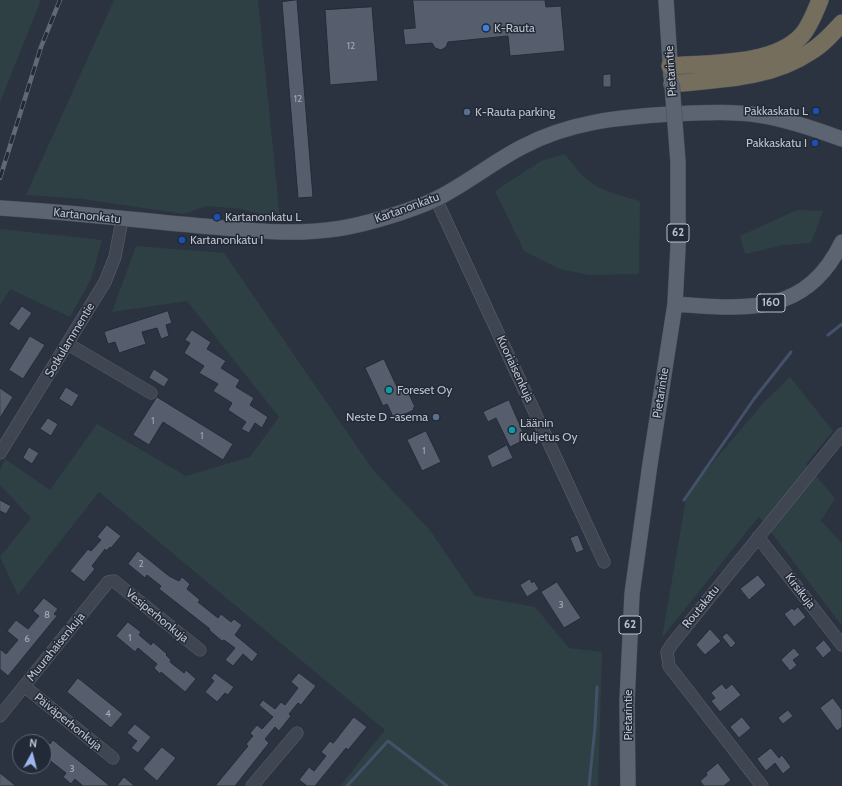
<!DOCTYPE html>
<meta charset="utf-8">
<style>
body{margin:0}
#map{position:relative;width:842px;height:786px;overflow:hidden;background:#2b3341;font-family:Cabin,sans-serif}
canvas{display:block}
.north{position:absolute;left:12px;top:734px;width:40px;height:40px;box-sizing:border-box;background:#232a37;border:1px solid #606672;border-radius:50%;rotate:7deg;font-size:11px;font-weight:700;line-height:16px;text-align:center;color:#bcc1cb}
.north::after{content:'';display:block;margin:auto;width:14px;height:18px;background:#9eb7ee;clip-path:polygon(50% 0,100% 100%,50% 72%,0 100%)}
</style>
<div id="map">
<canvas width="842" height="786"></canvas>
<div class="north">N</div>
</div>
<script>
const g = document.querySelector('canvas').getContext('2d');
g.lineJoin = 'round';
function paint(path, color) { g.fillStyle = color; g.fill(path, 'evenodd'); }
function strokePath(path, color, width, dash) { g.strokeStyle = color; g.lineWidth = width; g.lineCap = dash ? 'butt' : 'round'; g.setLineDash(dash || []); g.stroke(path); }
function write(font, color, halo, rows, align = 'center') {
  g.font = font + ' Cabin,sans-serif'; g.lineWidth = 3; g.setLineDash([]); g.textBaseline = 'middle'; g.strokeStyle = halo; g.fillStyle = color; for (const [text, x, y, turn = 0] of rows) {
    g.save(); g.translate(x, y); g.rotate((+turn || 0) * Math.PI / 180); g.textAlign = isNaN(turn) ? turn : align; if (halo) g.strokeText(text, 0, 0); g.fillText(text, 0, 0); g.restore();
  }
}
const green = new Path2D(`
 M0 0H41L0 102Z
 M114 0H258L280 219 242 209 206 206 184 214 83 199 26 195Z
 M565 154C590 188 600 190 640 201L639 274 589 275 560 269 524 251 495 191 541 161Z
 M797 210 823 211 811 243 783 245 745 254 740 236Z
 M0 229 102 240 91 279 70 317 10 289 0 306Z
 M136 246 224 253 373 470 429 529 475 596 535 607 569 648 602 652 598 786H340L385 730 99 492 18 595 0 557 31 518 0 485V470L5 459 50 490 97 424 186 476 250 457 279 417 187 301 112 312Z
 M790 377 833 431 806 464 835 498 821 521 842 543V626L759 516 662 638 687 493 765 401Z`);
const stream = new Path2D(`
 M828 335 842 324
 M684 500 754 399 791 352
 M347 786 388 741 447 786
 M589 786 595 727 597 687`);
const building = new Path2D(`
 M297 0 313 197 298 198 282 2Z
 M413 0H545L546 7 561 6 565 51 510 56 508 36 448 42 446 47 441 50 435 48 432 43 405 45 403 29 415 28Z
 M372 7 378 81 330 85 325 10Z
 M611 74V87H603V75Z
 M22 306 32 313 19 331 9 324Z
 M168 311 172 323 166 325 169 336 161 339 157 328 142 332 146 344 119 353 115 342 108 344 104 332Z
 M192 330 211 342 207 349 226 361 221 368 240 380 236 387 254 398 250 405 268 417 262 428 255 423 249 433 241 429 246 422 228 410 232 403 213 391 218 384 199 373 204 366 184 353 190 343 185 340Z
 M30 336 45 345 23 379 9 370Z
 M384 359 397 387 402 385 406 393 408 392 415 407 413 408 414 410 394 419 387 404 383 406 365 368Z
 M154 369 169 379 164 387 149 378Z
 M66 387 79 395 72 407 59 399Z
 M0 388 13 397 0 418Z
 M157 397 233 444 223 460 163 422 149 445 133 435Z
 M509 400 526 439 510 447 496 418 488 422 483 412Z
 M48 418 58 424 51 436 40 429Z
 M426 431 441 462 422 471 407 440Z
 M507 445 513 458 492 468 487 456Z
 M29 447 39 453 32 464 23 458Z
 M0 500 11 506 6 514 0 511Z
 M107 525 121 536 111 548 110 547 106 551 105 549 92 566 95 569 84 582 70 571 88 549 91 551 101 540 97 537Z
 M578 535 584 550 576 553 570 538Z
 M138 551 169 576 179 581 182 577 190 584 187 589 200 600 198 602 218 618 221 614 231 622 234 619 242 625 235 635 258 654 252 662 243 654 233 666 225 660 235 648 224 640 222 641 209 630 210 629 159 589 161 586 147 575 145 578 128 564Z
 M758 575 766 585 749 600 740 589Z
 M530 579 532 583 534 581 539 589 527 597 520 585Z
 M557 582 581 618 564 628 541 592Z
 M44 598 58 609 54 614 57 616 8 676 0 669V649L6 654 18 640 7 631 16 620 28 629 39 616 33 611Z
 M798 607 806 617 794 627 784 614 792 608 794 610Z
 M128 622 141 632 139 635 151 645 153 642 167 654 166 655 171 660 170 662 184 673 186 670 196 679 185 692 161 672 160 674 154 668 157 664 138 648 135 652 116 636Z
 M710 629 721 641 705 655 696 645Z
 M727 633 736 643 731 648 722 637Z
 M824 640 832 650 823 658 815 648Z
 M794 648 800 655 793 660 797 665 790 671 781 660Z
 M215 673 234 687 228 695 225 693 217 702 205 692 214 681 211 678Z
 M299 673 316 686 301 705 298 703 289 714 291 716 279 731 275 727 265 739 269 743 235 786H215L248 746 246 744 253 736 250 733 257 725 262 729 273 717 259 705 263 700 275 709 281 702 285 705 298 688 291 682Z
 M78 678 123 714 111 728 67 692Z
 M722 684 726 689 732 684 741 695 720 712 711 701 715 698 711 693Z
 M833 698 842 710V727L837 731 820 708Z
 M788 710 793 716 783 724 778 718Z
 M354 717 367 727 348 750 346 748 315 786H307L299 780 309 767 314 771 326 756 321 752 330 741 333 743Z
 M742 717 751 728 739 738 730 727Z
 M135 724 151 737 138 753 131 748 137 741 127 733Z
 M44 739 50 744 53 740 110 786H83L75 779 71 784 63 777 66 773 44 756Z
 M162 747 176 758 157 781 143 769Z
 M771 748 779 758 782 755 791 767 783 774 775 763 766 771 757 759Z
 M718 763 731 780 724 786H704L700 781 707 775 706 773Z
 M0 773 16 786H0Z
 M124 777 135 786H117Z`);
const minor = new Path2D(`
 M436 199 604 562
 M68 344 151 393
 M0 453 105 282 115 257 122 220
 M758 537 842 645
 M24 686 113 758
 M0 716 108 582 114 581 200 650
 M252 786 297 733
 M762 786 669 666 667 652 672 644 842 434`);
const major = new Path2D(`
 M666 0 671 77
 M0 208C71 212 142 221 214 227 255 231 295 235 336 229 364 225 411 211 436 199 466 184 493 162 522 147 569 122 619 117 671 114 700 113 729 111 758 115 786 119 815 129 842 139
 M675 304C745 309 806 317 842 242
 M628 786 627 702 632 594 650 464 675 304 678 247V162`);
const highway = new Path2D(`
 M670 66C709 63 774 66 802 35 810 26 815 12 820 0
 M672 84C718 79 770 79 810 52 822 45 832 34 842 23`);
const rail = new Path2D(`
 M0 178 41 47 60 0`);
const majorBridge = new Path2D(`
 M672 84 678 162`);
const markers = [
 [486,28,4,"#3f7fe0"],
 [816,111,4,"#1a4fb4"],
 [467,112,4,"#5c6f8a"],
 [815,143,4,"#1a4fb4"],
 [217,217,4,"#1a4fb4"],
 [182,240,4,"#1a4fb4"],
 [389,390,4,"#0f9aa8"],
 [436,417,4,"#5c6f8a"],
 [512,430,4,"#0f9aa8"]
];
const numberNames = [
 ["12",351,46],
 ["12",298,99],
 ["1",153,421],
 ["1",202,436],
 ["1",424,451],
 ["2",141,564],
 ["3",561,605],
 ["8",47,615],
 ["1",130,638],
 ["6",27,639],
 ["4",108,714],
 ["3",72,769]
];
const shields = [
 [678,233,22],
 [771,303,28],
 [630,625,22]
];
const shieldNames = [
 ["62",678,233],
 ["160",771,303],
 ["62",630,625]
];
const poiNames = [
 ["K-Rauta",494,28],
 ["Pakkaskatu L",808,111,"right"],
 ["K-Rauta parking",475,112],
 ["Pakkaskatu I",807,143,"right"],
 ["Kartanonkatu L",225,217],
 ["Kartanonkatu I",190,240],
 ["Foreset Oy",397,390],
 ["Neste D -asema",428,417,"right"],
 ["Läänin",520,423],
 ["Kuljetus Oy",520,437]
];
const streetNames = [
 ["Pietarintie",671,71,-94],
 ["Kartanonkatu",407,208,-20],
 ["Kartanonkatu",87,216,6],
 ["Sotkulammentie",70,340,-59],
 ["Kuoriaisenkuja",515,369,65],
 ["Pietarintie",661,393,-81],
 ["Kirsikuja",800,591,52],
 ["Routakatu",701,607,-51],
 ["Vesiperhonkuja",157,616,39],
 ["Muurahaisenkuja",56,647,-51],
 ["Pietarintie",628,715,-90],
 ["Päiväperhonkuja",68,722,39]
];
paint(green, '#2e4043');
strokePath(stream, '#44516a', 3);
paint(building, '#565e6e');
strokePath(building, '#252c39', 1);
strokePath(minor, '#5d636f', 13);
strokePath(major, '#484e5b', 16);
strokePath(highway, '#49505c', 18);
strokePath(minor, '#3f4551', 12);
strokePath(major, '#5d6471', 15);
strokePath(highway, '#766e5d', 17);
strokePath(rail, '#616978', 4.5);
strokePath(rail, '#232a37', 3, [9]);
strokePath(majorBridge, '#484e5b', 16, []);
strokePath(majorBridge, '#5d6471', 15);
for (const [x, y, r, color] of markers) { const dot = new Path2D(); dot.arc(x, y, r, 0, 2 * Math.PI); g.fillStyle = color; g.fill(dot); strokePath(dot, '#232a37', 1.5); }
write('10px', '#a2a8b4', null, numberNames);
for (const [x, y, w] of shields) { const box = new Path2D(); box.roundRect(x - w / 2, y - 9, w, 18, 3); g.fillStyle = '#232a37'; g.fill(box); strokePath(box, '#bcc1cb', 1); }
write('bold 11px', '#bcc1cb', null, shieldNames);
write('12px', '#bcc1cb', '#232a37', poiNames, 'left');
write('12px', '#bcc1cb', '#232a37', streetNames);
</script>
